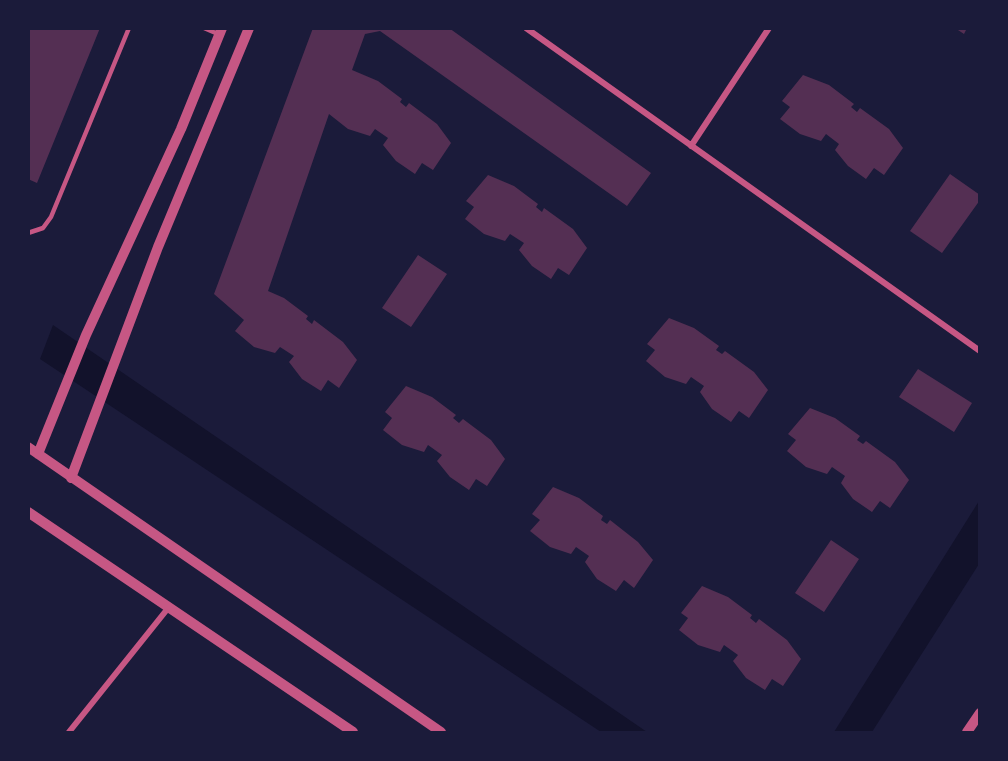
<!DOCTYPE html>
<style>
body{margin:0}
#map{position:relative;width:1008px;height:761px;overflow:hidden;background:#1b1b3a;font-family:"Varela Round",sans-serif}
canvas{display:block}
.frame{position:absolute;inset:0;border:30px solid #1b1b3a;pointer-events:none}
</style>
<div id="map">
<canvas width="1008" height="761"></canvas>
<div class="frame"></div>
</div>
<script>
const g = document.querySelector('canvas').getContext('2d');
g.lineJoin = 'round';
function paint(path, color) { g.fillStyle = color; g.fill(path, 'evenodd'); }
function strokePath(path, color, width, dash) { g.strokeStyle = color; g.lineWidth = width; g.lineCap = dash ? 'butt' : 'round'; g.setLineDash(dash || []); g.stroke(path); }
const water = new Path2D(`
 M53 325 647 732H601L40 359Z
 M979 501V564L872 732H834Z`);
const building = new Path2D(`
 M28 28H100L37 183 28 179Z
 M313 28H449L651 173 627 206 380 31 365 34 352 70 378 81 402 99 400 102 406 107 409 103 437 124 451 143 433 170 422 163 415 174 396 161 383 145 388 138 375 129 370 136 348 129 329 114 268 291 284 298 308 316 306 319 312 324 314 320 343 342 357 360 339 388 328 380 321 391 302 379 289 362 294 356 280 347 275 353 254 347 235 331 244 320 214 294Z
 M955 28H967L964 34Z
 M803 75 829 85 854 104 851 107 857 112 860 108 889 129 903 148 884 175 874 168 866 179 848 166 835 150 839 144 826 134 821 141 800 134 780 119 790 107 782 101Z
 M950 174 980 195V200L942 253 910 231Z
 M488 175 514 186 538 204 536 207 542 212 544 208 573 229 587 248 569 275 558 268 551 279 532 266 519 250 524 243 510 234 505 241 484 234 465 219 474 207 466 201Z
 M418 255 447 274 411 327 382 308Z
 M669 318 694 328 719 346 716 350 722 354 725 351 754 372 768 390 749 418 739 411 731 422 712 409 700 392 704 386 691 377 686 384 665 377 646 361 655 350 647 344Z
 M918 369 972 403 954 432 899 397Z
 M406 386 432 397 456 415 453 418 459 423 463 419 491 440 505 459 487 486 476 479 469 490 450 477 437 461 442 455 428 445 424 452 402 445 383 430 392 418 385 412Z
 M810 408 835 418 860 436 857 440 863 444 866 441 895 462 909 480 890 508 880 501 872 512 853 499 841 483 845 476 832 467 827 474 806 467 787 451 796 440 788 434Z
 M553 487 579 498 603 516 601 520 607 524 610 520 638 542 653 560 634 588 624 580 616 591 597 579 585 562 589 556 576 547 571 554 550 547 530 531 540 520 532 514Z
 M831 540 859 559 824 612 795 593Z
 M702 586 728 597 752 615 750 618 756 623 759 619 787 640 801 659 783 686 772 679 765 690 746 678 733 661 738 655 724 645 720 652 698 645 679 630 688 618 681 613Z`);
const service = new Path2D(`
 M204 28 218 34
 M28 233 43 228 51 217 129 28`);
const minor = new Path2D(`
 M526 28 980 351
 M691 146 769 28
 M69 732 169 607`);
const tertiary = new Path2D(`
 M28 447 441 732
 M38 454 86 335 181 129 222 28
 M71 478 158 247 249 28
 M28 512 353 732
 M967 732 980 713`);
paint(water, '#12122b');
paint(building, '#542f53');
strokePath(service, '#c65784', 4.5);
strokePath(minor, '#c65784', 6);
strokePath(tertiary, '#c65784', 10);
</script>
